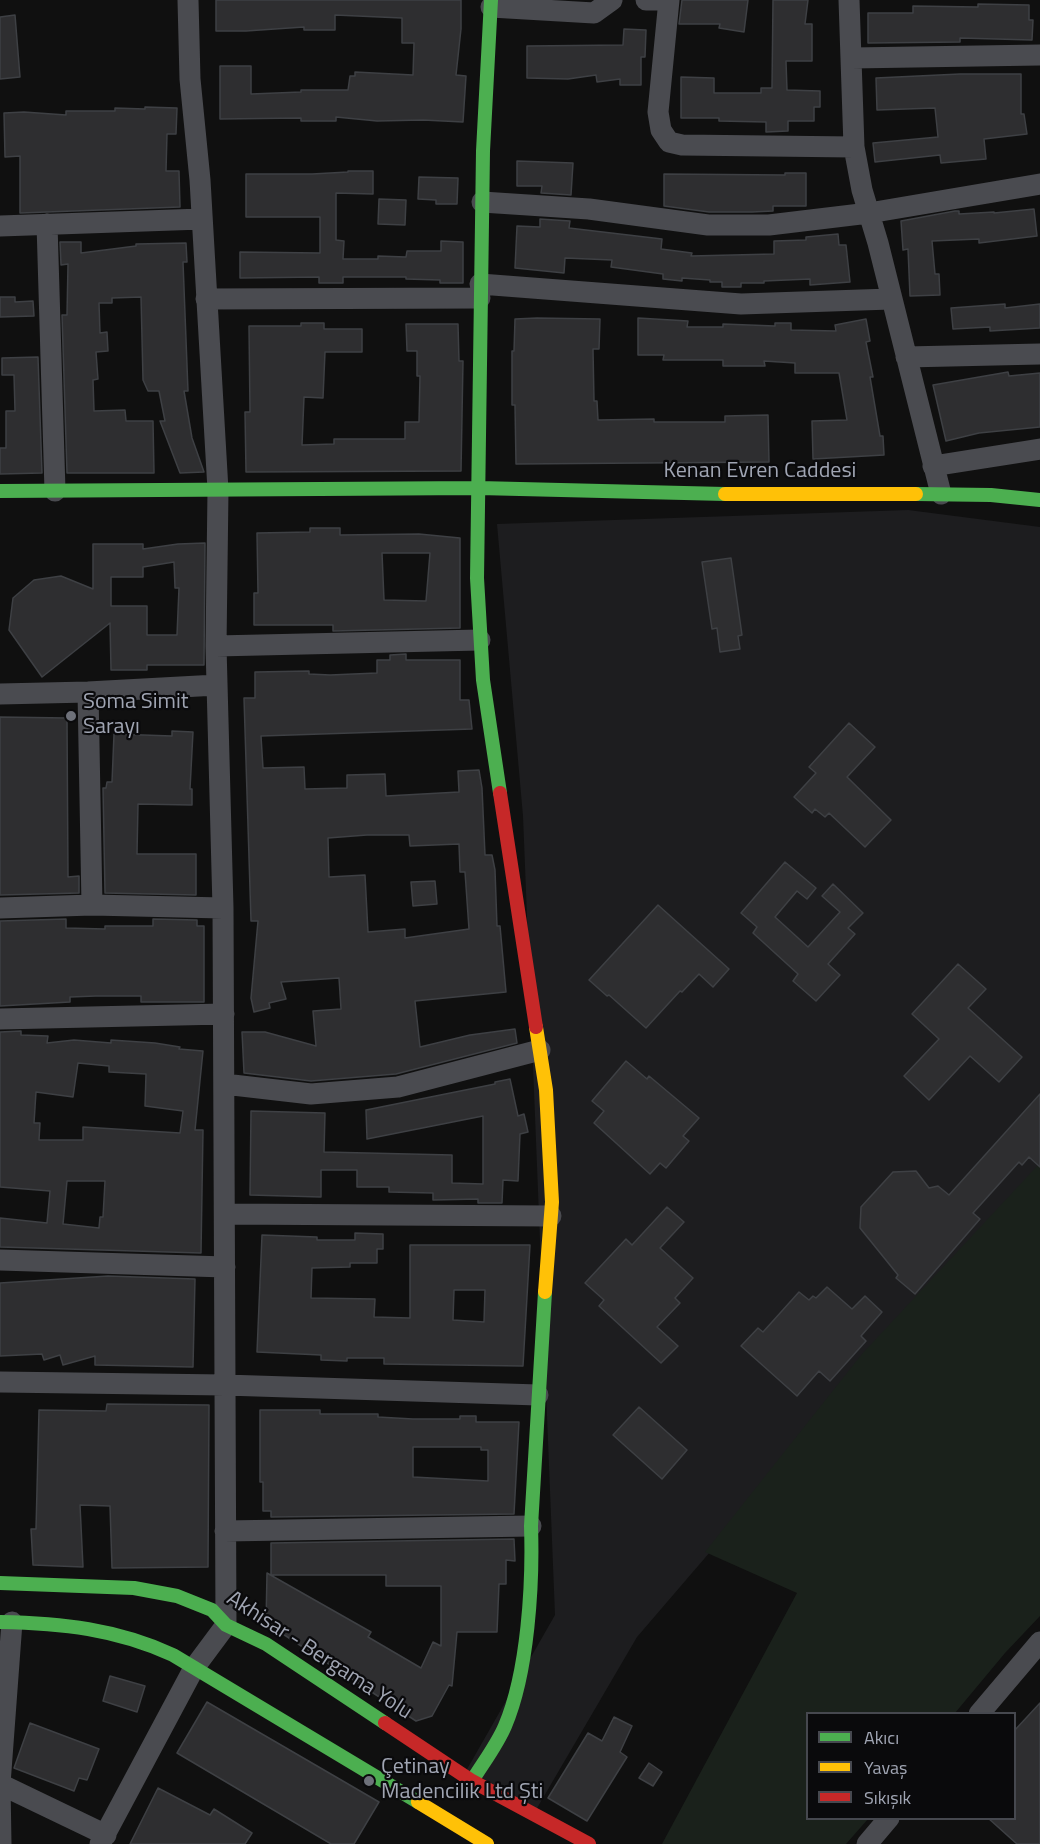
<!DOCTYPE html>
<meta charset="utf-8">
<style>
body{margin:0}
#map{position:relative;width:1040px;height:1844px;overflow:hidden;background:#101010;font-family:"Titillium Web",sans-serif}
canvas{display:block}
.legend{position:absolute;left:806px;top:1712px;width:210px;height:108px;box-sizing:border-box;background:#0a0a0c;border:2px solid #46484f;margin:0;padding:8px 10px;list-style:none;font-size:18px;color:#a0a5b3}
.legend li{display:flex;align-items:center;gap:12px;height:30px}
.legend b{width:30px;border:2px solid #46484f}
</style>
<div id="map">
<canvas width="1040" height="1844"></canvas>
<ul class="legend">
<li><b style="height:8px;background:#4caf50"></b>Akıcı</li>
<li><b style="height:8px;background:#ffc107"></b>Yavaş</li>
<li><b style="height:8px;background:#c62828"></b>Sıkışık</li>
</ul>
</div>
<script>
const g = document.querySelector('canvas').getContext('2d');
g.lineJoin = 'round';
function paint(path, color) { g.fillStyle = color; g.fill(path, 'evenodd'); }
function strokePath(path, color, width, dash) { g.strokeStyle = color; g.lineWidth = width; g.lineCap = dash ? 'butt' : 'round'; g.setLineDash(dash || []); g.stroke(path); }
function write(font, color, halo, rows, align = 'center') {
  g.font = font + ' "Titillium Web",sans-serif'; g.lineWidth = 4.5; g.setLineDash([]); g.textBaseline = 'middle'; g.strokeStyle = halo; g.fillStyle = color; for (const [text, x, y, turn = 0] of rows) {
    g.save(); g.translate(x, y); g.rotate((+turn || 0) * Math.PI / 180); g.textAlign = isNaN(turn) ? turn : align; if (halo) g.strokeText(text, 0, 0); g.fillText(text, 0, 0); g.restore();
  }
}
const built = new Path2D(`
 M908 510 1040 527V1168L637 1637 533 1815 462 1778 555 1615 523 816 497 524Z`);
const green = new Path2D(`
 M1040 1163V1616L1005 1653 955 1713 808 1714V1818L868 1819 846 1844H662L797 1593 705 1552 862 1354Z`);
const building = new Path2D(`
 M216 0H461V29L456 75 466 76 463 122 423 120 377 121 336 117V121H301V118L220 119V66H251V94L301 92V90H348L350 76H355V72L413 75 414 43H402V18L335 15V30H304V27L246 31H216Z
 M682 0H748L744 32 719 28 720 24H679Z
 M773 0H808L805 24H812V61H786L787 90 820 91V107H814V121H788V131L766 132V122L719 121V118H681V77L714 78V93H761V88H772Z
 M978 4 1029 5V20H1033L1032 40 960 38V42L868 43V13H913V6L978 7Z
 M15 15 20 77 0 79V17Z
 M624 29 646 30 645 57H641V85H620V79L597 82 596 75 568 79 527 78V46L623 45Z
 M960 74H1021V114H1024L1027 134 984 139 986 159 941 163 940 155 875 162 873 143 938 137 935 108 877 110 876 78Z
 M145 107 177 108 176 134H167L166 171H179L180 207 20 213V156L5 157 4 113 24 112 66 115V111H115V108L145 109Z
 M517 161 573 163 571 195 541 193 542 186H517Z
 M348 171H373V194L336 193V240L344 241 343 259H378V256L406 257 407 251H441V241L463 242V283H440V280L406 279V277H343V283H319V277L240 278V252L320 253V217H246V174H312L348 172Z
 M785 173H806V206H773V211L752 212H709L664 206V174L785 175Z
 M419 177 458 178 457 204H436V200L418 199Z
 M379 199 406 200 405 225 378 224Z
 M1034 209 1037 236 979 243V239L932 241 935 274H939L940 295 910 296 908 249 903 250 901 221 955 211H959V214L994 212V213Z
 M540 219 570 221 569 228 662 239 661 249 692 253 691 256 774 254V241L806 240V237L838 234 839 245H846L850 282 810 285V279L764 281V283H741V287H722V282H710V280L682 278V281L663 279V274L611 267 612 260 565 258 564 273 515 268 517 226 540 227Z
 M60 242H81V253L136 246V244L186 243 187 262H183L188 391H184L192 438 204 472 180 473 160 421H165L159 391H148L143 380 141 297 112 298V303H99L100 333 107 332 108 351 96 352 98 379 93 380 94 411 125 410 126 421H153L154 473H67L62 315H67L68 264 61 265Z
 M0 297H15V302L33 301 34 316 0 317Z
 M1005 304V308L1040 304V328L990 331V327L953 329 951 308Z
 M537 318 600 319 599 349H593L594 401H597L598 420 654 419V422H725V416L768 415 769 462 516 464 515 405H512V351H514L515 319Z
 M638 318 688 321 687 327H723V324L775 326V323H791V330L836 331 835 325 866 319 870 341 866 342 873 377H870L880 436H883L884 455 813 459 812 421 847 420 839 373H795V363L764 361 765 366H723V360H663L664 355H638Z
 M301 323H324V329H362V352H325L323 398 304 397 302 445 334 444V439H405V422H419L420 376H417V351H407L406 324H458L459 361H463L461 471 246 472 245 412H250L249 326H301Z
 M38 357 42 473 0 474V448H6V411H15L14 375H2V358Z
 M1008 372 1009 376 1040 373V427L979 433 946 441 933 385Z
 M310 528H340V535L419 534 460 538V628L333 631V625H254V593H258L257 533 310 532ZM382 553H430L426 601 384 600Z
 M205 543 204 665H147V670H111L110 623 42 677 9 630 13 598 34 580 61 576 93 589V544H143V549L178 544ZM174 562 175 588H179L177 635H147V606H111V577H143V567Z
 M731 558 742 635 738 636 740 649 720 652 717 628 712 629 702 562Z
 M406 654V660H460V700H469L472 729 261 736 263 768 304 767 305 789 347 788V775L385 774 386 796 459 792 458 771 479 770 482 788 485 855H492L495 870 497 926H500L506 992 415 1001 420 1047 470 1035 515 1029 517 1043 396 1074 311 1081 244 1073 242 1032H265L316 1046 313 1011 341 1009 339 978 281 982 286 999 269 1003 270 1008 254 1012 251 998 258 921H251L244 698H255V672L309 671V674L330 675 377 673V660H390V655ZM367 835H409L410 846 459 844 460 872H465L469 929 405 938V929L368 932 365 875 329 877 328 838Z
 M0 717 67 718 68 877 79 876V893L0 895Z
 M849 723 875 747 847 777 891 820 865 847 829 813 825 817 815 809 812 813 794 797 816 773 809 767Z
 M172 731 193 732 190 789H192V805L138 804 137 854H196V895L105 893 103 788H106L107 782H112L114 734 172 736Z
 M785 862 816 888 807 899 797 891 775 917 808 947 840 912 822 896 833 884 863 913 848 928 855 934 828 964 840 975 816 1001 793 981 798 974 753 933 757 927 741 913Z
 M435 881 437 904 413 906 411 882Z
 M658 905 729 969 713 987 699 974 682 992 680 991 646 1028 609 995 607 996 589 980Z
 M66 919V928L105 929V926H153V919L197 920V926H204V1002H141V996H96L70 997V1002L0 1006V921Z
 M958 964 986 989 968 1008 1022 1057 999 1082 970 1056 929 1100 904 1076 939 1039 912 1014Z
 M21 1031V1035L48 1036 47 1043 74 1040 111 1043V1040L155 1043 180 1047 179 1049 203 1051 195 1130H203L201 1253 0 1247V1218L47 1223 50 1191 0 1187V1032ZM78 1063 109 1066V1072L146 1074 145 1106 183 1111 180 1133 83 1127V1140H39L40 1123H34L36 1092 73 1097ZM67 1181H105L103 1217H100L99 1228 63 1224Z
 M626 1061 647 1079 649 1076 699 1118 683 1136 689 1141 666 1168 660 1163 650 1174 594 1123 604 1111 592 1101Z
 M510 1079 518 1116 524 1114 528 1132 520 1134 518 1181 503 1180 502 1203H478V1199L433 1200V1193L389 1192V1187H357V1170H321V1197L250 1195 251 1111 325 1113 324 1152 452 1155V1183L483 1184V1116L367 1139 366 1110 495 1084V1082Z
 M1040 1094V1167L1029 1157 1022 1165 1019 1162 973 1213 980 1219 915 1294 896 1278 898 1275 860 1228 861 1207 893 1172 916 1171 929 1188 938 1186 949 1195Z
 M667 1207 684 1222 660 1248 693 1278 675 1298 680 1303 657 1327 678 1346 661 1363 599 1306 604 1300 585 1283 626 1239 632 1245Z
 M355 1233 383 1234V1249H377V1263H350V1267L312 1268 311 1298 375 1299 374 1317 410 1318V1245H530L523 1366 384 1364V1358H347V1361L321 1360V1355L257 1352 262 1235 317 1237V1240H355ZM454 1290H485L484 1322 453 1320Z
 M108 1276 195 1279 193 1367 95 1365V1356L63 1365 60 1355 44 1360 42 1354 0 1356V1283Z
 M827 1287 852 1309 865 1296 882 1312 861 1336 866 1341 830 1381 819 1371 797 1396 741 1346 758 1328 763 1332 799 1292 809 1300 813 1296 816 1298Z
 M107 1404 209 1405 208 1567 112 1568 110 1506 80 1505 83 1567 33 1565 31 1529H36L39 1410 106 1411Z
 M639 1407 687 1450 662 1479 613 1435Z
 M260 1410H320V1414H378V1417L413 1419H460V1416H476V1422H519L514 1514 271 1517V1511H263V1482H260ZM413 1447H481V1450H488V1481L413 1477Z
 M514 1539 515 1561 506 1560V1584H499L497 1632H457L452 1686 449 1685 432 1716 416 1721 266 1623 267 1573 371 1632 368 1637 421 1668 433 1642 441 1646V1586H386V1575H271V1543Z
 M110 1676 145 1686 137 1712 103 1701Z
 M207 1702 379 1802 354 1844H331L177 1753Z
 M1040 1703V1844H1017L988 1818H1014V1731Z
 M614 1717 632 1726 620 1752 627 1757 587 1821 548 1798 588 1733 602 1741Z
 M30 1723 99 1749 87 1780 79 1778 74 1791 14 1768Z
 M649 1763 662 1772 653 1786 639 1778Z
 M158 1788 210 1815 214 1809 252 1833 245 1844H130Z`);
const street = new Path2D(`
 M646 0H669
 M669 0 658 112 661 130 669 142 682 145 854 147
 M849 0 854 147 862 190 878 243 941 494
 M491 7 594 13 612 0
 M852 58 1040 55
 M482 202 589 209 708 225H769L869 213 1040 184
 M47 224 55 491
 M0 226 202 219
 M480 284 741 304 891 299
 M206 299 480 298
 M906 357 1040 354
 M933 466 1040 449
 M216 646 480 640
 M88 692 92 905
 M0 694 88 692 217 685
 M0 908 92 905 223 908
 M0 1019 224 1014
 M224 1084 311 1094 398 1087 540 1050
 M225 1214 551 1216
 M0 1260 225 1267
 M0 1382 225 1385 538 1395
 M225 1531 531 1526
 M979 1714 1040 1642
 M0 1784 106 1835
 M1 1844 0 1784 12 1622
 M100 1844 194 1668 226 1625 223 908 216 646 218 490 200 180 190 79 188 0
 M867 1844 889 1818`);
const fast = new Path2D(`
 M491 0 483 151 477 578 483 680 500 793
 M0 491 479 488 725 494
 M916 494 991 495 1040 500
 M0 1583 134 1588 177 1596 212 1610 226 1625 266 1644 385 1723
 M0 1622C61 1623 117 1629 173 1655L418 1802
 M472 1781C483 1763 497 1745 505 1726 528 1672 533 1584 531 1526L545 1292`);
const slow = new Path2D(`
 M725 494H916
 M536 1027 546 1090 552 1202 545 1292
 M418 1802 487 1844`);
const jam = new Path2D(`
 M500 793 536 1027
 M385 1723 472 1781 589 1844`);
const markers = [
 [71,716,6,"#6e717a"],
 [369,1781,6,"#6e717a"]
];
const streetNames = [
 ["Kenan Evren Caddesi",760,472],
 ["Akhisar - Bergama Yolu",319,1656,33]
];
const poiNames = [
 ["Soma Simit",83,703],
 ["Sarayı",83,728],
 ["Çetinay",381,1768],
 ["Madencilik Ltd Şti",381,1793]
];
paint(built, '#1d1d1f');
paint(green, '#1a211b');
paint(building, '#2e2e30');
strokePath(building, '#3e4044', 1.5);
strokePath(street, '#4a4b50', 21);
strokePath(fast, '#4caf50', 14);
strokePath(slow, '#ffc107', 14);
strokePath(jam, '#c62828', 14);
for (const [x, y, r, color] of markers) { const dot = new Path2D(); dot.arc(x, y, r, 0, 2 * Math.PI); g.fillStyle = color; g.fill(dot); strokePath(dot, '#0a0a0c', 2); }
write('22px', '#a0a5b3', '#0a0a0c', streetNames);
write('22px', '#a0a5b3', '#0a0a0c', poiNames, 'left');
</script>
